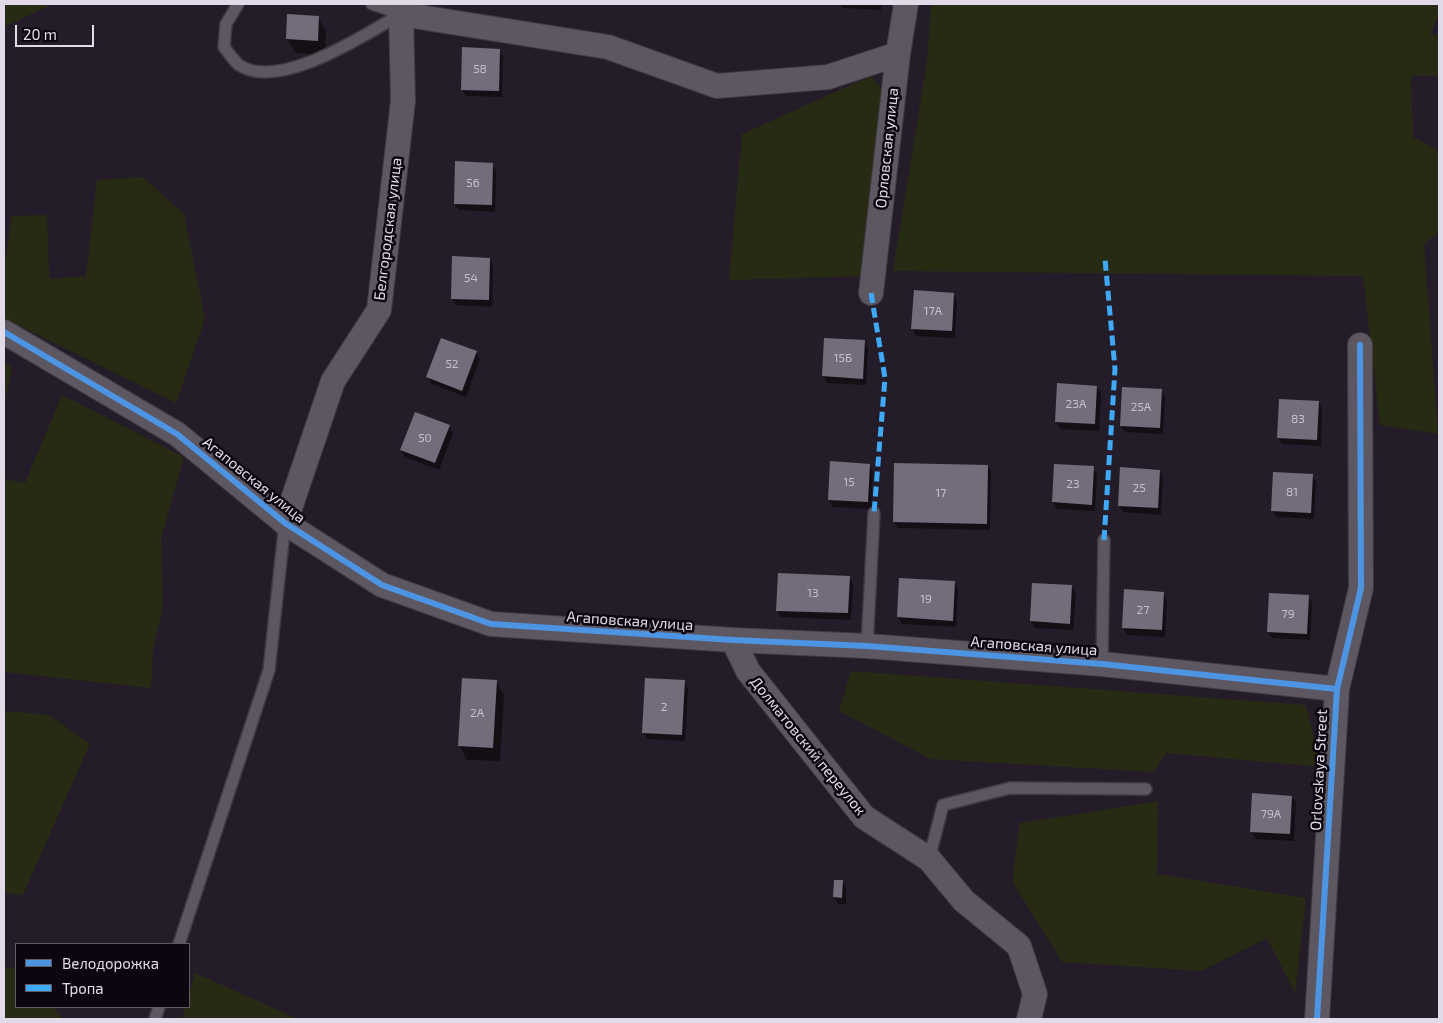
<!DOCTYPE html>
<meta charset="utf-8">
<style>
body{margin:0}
#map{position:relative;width:1443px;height:1023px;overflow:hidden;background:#241d29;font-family:"Exo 2",sans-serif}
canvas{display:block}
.frame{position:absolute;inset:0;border:5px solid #e2dae9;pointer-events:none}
.legend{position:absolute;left:15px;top:943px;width:175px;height:65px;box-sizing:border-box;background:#0b060f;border:1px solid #615b66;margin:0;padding:6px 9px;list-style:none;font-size:15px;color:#e2dae9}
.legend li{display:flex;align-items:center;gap:10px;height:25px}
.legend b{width:25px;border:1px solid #615b66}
.scale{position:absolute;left:15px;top:25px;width:79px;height:22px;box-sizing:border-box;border:2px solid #e2dae9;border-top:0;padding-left:6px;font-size:15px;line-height:18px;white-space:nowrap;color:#e2dae9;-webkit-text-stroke:4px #0b060f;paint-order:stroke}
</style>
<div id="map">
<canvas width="1443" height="1023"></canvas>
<div class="frame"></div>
<ul class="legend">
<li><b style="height:6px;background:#4d94e3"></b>Велодорожка</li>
<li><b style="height:6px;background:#3fa9f5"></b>Тропа</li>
</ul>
<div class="scale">20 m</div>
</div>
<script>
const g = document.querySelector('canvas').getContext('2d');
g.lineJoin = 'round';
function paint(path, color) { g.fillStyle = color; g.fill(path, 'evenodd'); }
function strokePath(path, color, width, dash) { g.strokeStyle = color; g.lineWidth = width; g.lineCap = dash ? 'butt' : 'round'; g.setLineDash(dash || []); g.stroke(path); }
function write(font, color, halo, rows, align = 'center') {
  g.font = font + ' "Exo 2",sans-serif'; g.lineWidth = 5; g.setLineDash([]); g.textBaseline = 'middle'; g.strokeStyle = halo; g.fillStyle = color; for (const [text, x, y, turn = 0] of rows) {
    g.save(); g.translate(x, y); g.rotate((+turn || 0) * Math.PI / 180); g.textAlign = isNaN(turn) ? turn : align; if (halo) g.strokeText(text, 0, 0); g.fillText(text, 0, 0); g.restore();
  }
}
const green = new Path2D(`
 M4 4H47L48 6 9 25 4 26Z
 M931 4H1439V15L1430 34 1439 36V76H1411L1413 137 1439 151V232L1424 244 1438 434 1380 425 1363 276 893 271 927 61Z
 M871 76 885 93 871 276 729 280 742 134Z
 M143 177 184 214 205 319 176 403 4 318V268L12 216 47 215 49 279 86 276 97 180Z
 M4 361 12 368 4 405Z
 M62 395 184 457 161 539 163 607 153 648 151 688 4 672V479L25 483Z
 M851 671 1306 705 1321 767 1166 753 1154 772 931 759 839 711Z
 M4 711 49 715 90 744 23 895 4 893Z
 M1158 801 1157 874 1306 898 1295 993 1267 938 1201 971 1062 962 1012 881 1020 823Z
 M4 967 16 969V1007H53L63 1019H4Z
 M195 973 298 1019H182L185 1007H189V994Z`);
const shadow = new Path2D(`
 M841 4H882L881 10 843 8Z
 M318 17 326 31 325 55 296 53 287 39Z
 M499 50 503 57 502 97 466 96 462 89Z
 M492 164 496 171 495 212 459 210 455 204Z
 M490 259 493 266 492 307 456 305 452 299Z
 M953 294 957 300 955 338 916 336 913 329Z
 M864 341 868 348 866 385 827 383 824 376Z
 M476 352 480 359 466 397 432 384 428 377Z
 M1097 387 1101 394 1099 431 1060 429 1056 422Z
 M1161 390 1165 397 1163 434 1125 432 1121 425Z
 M1319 402 1322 409 1321 446 1282 444 1278 437Z
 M449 426 453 433 439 470 405 457 401 450Z
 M869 465 873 472 871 509 833 507 829 500Z
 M988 466 991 472 990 530 898 528 894 522Z
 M1093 467 1097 474 1095 511 1057 509 1053 502Z
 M1159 471 1163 478 1161 515 1123 512 1119 505Z
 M1312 475 1316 482 1314 519 1276 517 1272 510Z
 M849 577 853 584 851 620 781 617 777 610Z
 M954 583 958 589 956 627 902 624 898 617Z
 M1072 586 1076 593 1073 630 1035 628 1031 621Z
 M1163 593 1167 600 1165 637 1127 635 1123 628Z
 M1308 596 1312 603 1310 640 1272 638 1268 632Z
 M496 681 504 695 500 761 467 760 459 745Z
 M684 682 688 688 685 741 647 739 643 732Z
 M1292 797 1296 803 1294 841 1256 839 1252 832Z
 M843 881 846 888V904H838L834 897Z`);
const building = new Path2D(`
 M287 14 319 16 318 41 286 39Z
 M462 47 500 49 499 91 461 90Z
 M455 161 493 163 492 205 454 204Z
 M452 256 490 258 489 300 451 299Z
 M914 290 954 293 952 331 911 329Z
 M441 338 477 351 462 391 426 377Z
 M824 338 865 340 863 379 822 376Z
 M1057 383 1097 386 1095 424 1055 422Z
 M1122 387 1162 389 1160 428 1120 426Z
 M1279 399 1319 401 1317 440 1277 438Z
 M415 412 450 425 435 463 400 450Z
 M830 461 870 464 868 502 828 500Z
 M894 463 988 465 987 524 893 522Z
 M1054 464 1094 466 1092 505 1052 502Z
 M1120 467 1160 470 1158 508 1118 506Z
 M1273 472 1313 474 1311 513 1271 511Z
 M778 573 850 576 848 613 776 611Z
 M899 578 955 581 953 621 897 617Z
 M1032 583 1072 585 1070 624 1030 621Z
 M1124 589 1164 592 1162 630 1122 628Z
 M1269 593 1309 595 1307 634 1267 632Z
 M462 678 497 680 493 748 458 746Z
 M645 678 685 680 682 735 642 733Z
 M1252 793 1292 796 1290 834 1250 832Z
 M834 880H843L842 898 833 897Z`);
const service = new Path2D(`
 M238 4 226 24 224 47C229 53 234 61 239 65 279 92 366 34 401 14
 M372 4 401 14
 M867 646 874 513
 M1102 664 1104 540
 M929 859 943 805 1010 788 1146 789
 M179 944 269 670 285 523
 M155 1019 159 1007`);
const minor = new Path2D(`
 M401 14 608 47 717 86 828 77 898 54
 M871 293 898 54 906 4
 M4 332 177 434 285 523 382 585 491 624 733 640 867 646 1102 664 1337 689
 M285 523 333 381 379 310 403 101 401 14 402 4
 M733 640 748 671 864 817 929 859 964 901 1019 946 1035 994 1029 1019
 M1317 1019 1337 689 1361 588 1360 345`);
const quiet = new Path2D(`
 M871 293 885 378 874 513
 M1104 540 1115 369 1105 259`);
const cycleway = new Path2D(`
 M4 332 177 434 285 523 382 585 491 624 733 640 867 646 1102 664 1337 689
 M1317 1019 1337 689 1361 588 1360 345`);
const numberNames = [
 ["58",480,69],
 ["56",473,183],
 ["54",471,278],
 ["17А",933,311],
 ["15Б",843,358],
 ["52",452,364],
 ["23А",1076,404],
 ["25А",1141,407],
 ["83",1298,419],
 ["50",425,438],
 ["15",849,482],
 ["23",1073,484],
 ["25",1139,488],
 ["81",1292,492],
 ["17",941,493],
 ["13",813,593],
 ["19",926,599],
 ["27",1143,610],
 ["79",1288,614],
 ["2",664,707],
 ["2А",477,713],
 ["79А",1271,814]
];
const streetNames = [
 ["Орловская улица",887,148,-84],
 ["Белгородская улица",388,229,-83],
 ["Агаповская улица",254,480,39],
 ["Агаповская улица",630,621,4],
 ["Агаповская улица",1034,646,4],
 ["Долматовский переулок",808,746,51],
 ["Orlovskaya Street",1319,770,-87]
];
paint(green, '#282b14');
paint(shadow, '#0007');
paint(building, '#746c7a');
strokePath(service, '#403a44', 14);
strokePath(minor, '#403a44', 26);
strokePath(service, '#5d5761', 11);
strokePath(minor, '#5d5761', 24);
strokePath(quiet, '#3fa9f5', 5, [10, 5]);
strokePath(cycleway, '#4d94e3', 6);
write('12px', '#c6becd', null, numberNames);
write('15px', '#e2dae9', '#0b060f', streetNames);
</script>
